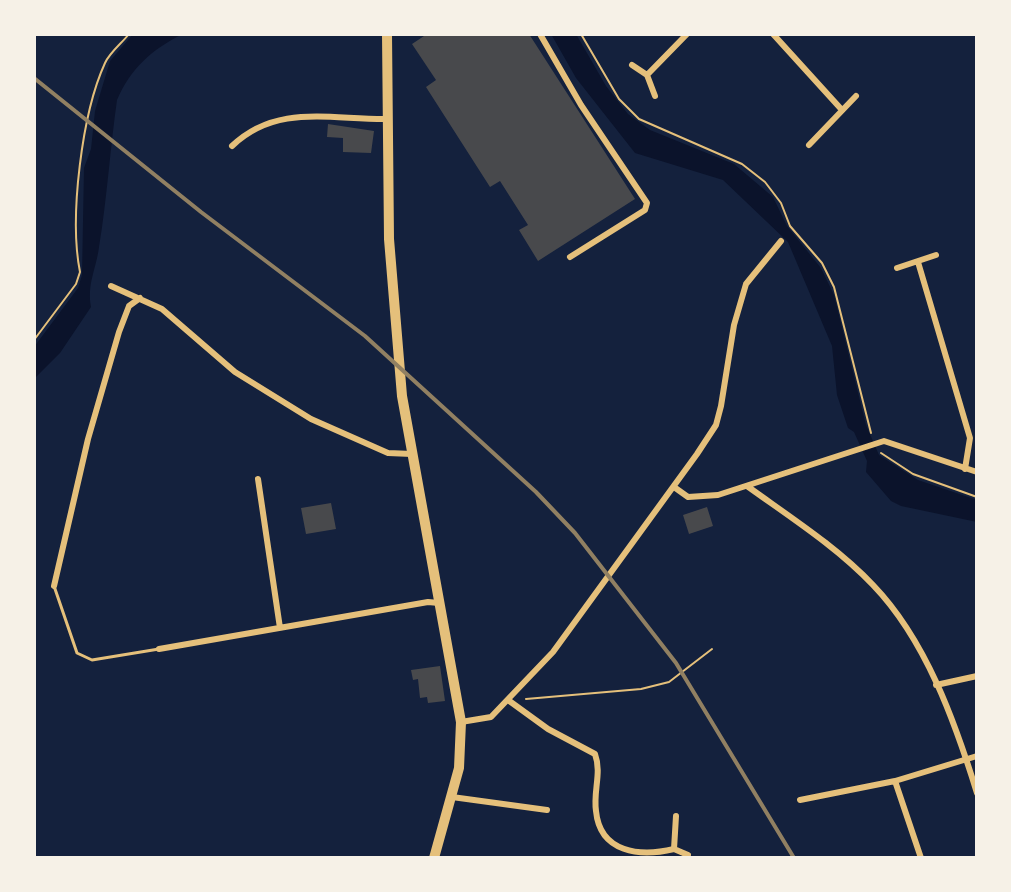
<!DOCTYPE html>
<style>
body{margin:0}
#map{position:relative;width:1011px;height:892px;overflow:hidden;background:#14213d;font-family:Manrope,sans-serif}
canvas{display:block}
.frame{position:absolute;inset:0;border:36px solid #f6f1e7;pointer-events:none}
</style>
<div id="map">
<canvas width="1011" height="892"></canvas>
<div class="frame"></div>
</div>
<script>
const g = document.querySelector('canvas').getContext('2d');
g.lineJoin = 'round';
function paint(path, color) { g.fillStyle = color; g.fill(path, 'evenodd'); }
function strokePath(path, color, width, dash) { g.strokeStyle = color; g.lineWidth = width; g.lineCap = dash ? 'butt' : 'round'; g.setLineDash(dash || []); g.stroke(path); }
const water = new Path2D(`
 M133 34H183C152 49 131 68 117 100 110 149 107 199 99 247 96 270 87 283 91 307L60 353 34 379V347L78 288 82 275 84 168 91 149 95 111 110 61Z
 M551 34H576L606 86 628 114 650 130 734 164 773 197 787 226 821 268 834 295 866 425 879 455 918 480 977 500V522L901 506 891 501 866 472 867 461 854 432 848 428 837 395 832 346 788 242 723 180 635 153 576 78Z`);
const building = new Path2D(`
 M427 34H529L635 199 538 261 519 230 528 225 500 181 490 187 426 87 436 80 412 44Z
 M328 124 374 131 371 153 343 152V138L327 137Z
 M331 503 336 529 306 534 301 508Z
 M707 507 713 526 689 534 683 515Z
 M440 666 445 701 428 703 427 697 420 698 418 679 413 680 411 670Z`);
const path = new Path2D(`
 M581 34 619 99 639 119 742 164 765 182 781 203 790 226 822 263 834 287 871 433
 M34 340 76 284 80 272C69 217 82 113 105 63 110 52 122 43 129 34
 M881 453 913 474 977 497
 M526 699 641 689 669 682 712 649`);
const service = new Path2D(`
 M54 586 77 653 92 660 159 649`);
const minor = new Path2D(`
 M540 34 581 105 647 203 645 210 570 257
 M773 34 842 110
 M632 65 647 75 655 96
 M647 75 687 34
 M809 145 856 96
 M232 146C277 103 331 120 388 119
 M918 262 970 438 965 469
 M897 268 936 255
 M111 286 162 309 235 372 311 419 388 453 412 454
 M258 479 280 628
 M747 486C790 517 837 547 873 585 926 640 955 722 977 793
 M674 487 688 497 718 495 884 441 977 472
 M54 586 88 439 119 332 129 306 140 298
 M159 649 428 602 439 603
 M936 685 977 676
 M508 700 548 729 595 754C602 773 593 791 596 811 600 853 640 857 674 849
 M461 722 491 717 553 652 697 454 716 425 721 406 734 325 746 284 781 241
 M895 781 921 858
 M452 797 547 810
 M800 800 895 781 977 756
 M676 816 674 849 688 855`);
const primary = new Path2D(`
 M387 34 389 239 402 396 461 722 459 768 434 858`);
const rail = new Path2D(`
 M34 78 201 212 365 336 536 492 575 533 676 663 794 858`);
paint(water, '#0b132b');
paint(building, '#48494c');
strokePath(path, '#e5c07b', 2);
strokePath(service, '#e5c07b', 3);
strokePath(minor, '#e5c07b', 6);
strokePath(primary, '#e5c07b', 10);
strokePath(rail, '#918062', 4);
</script>
